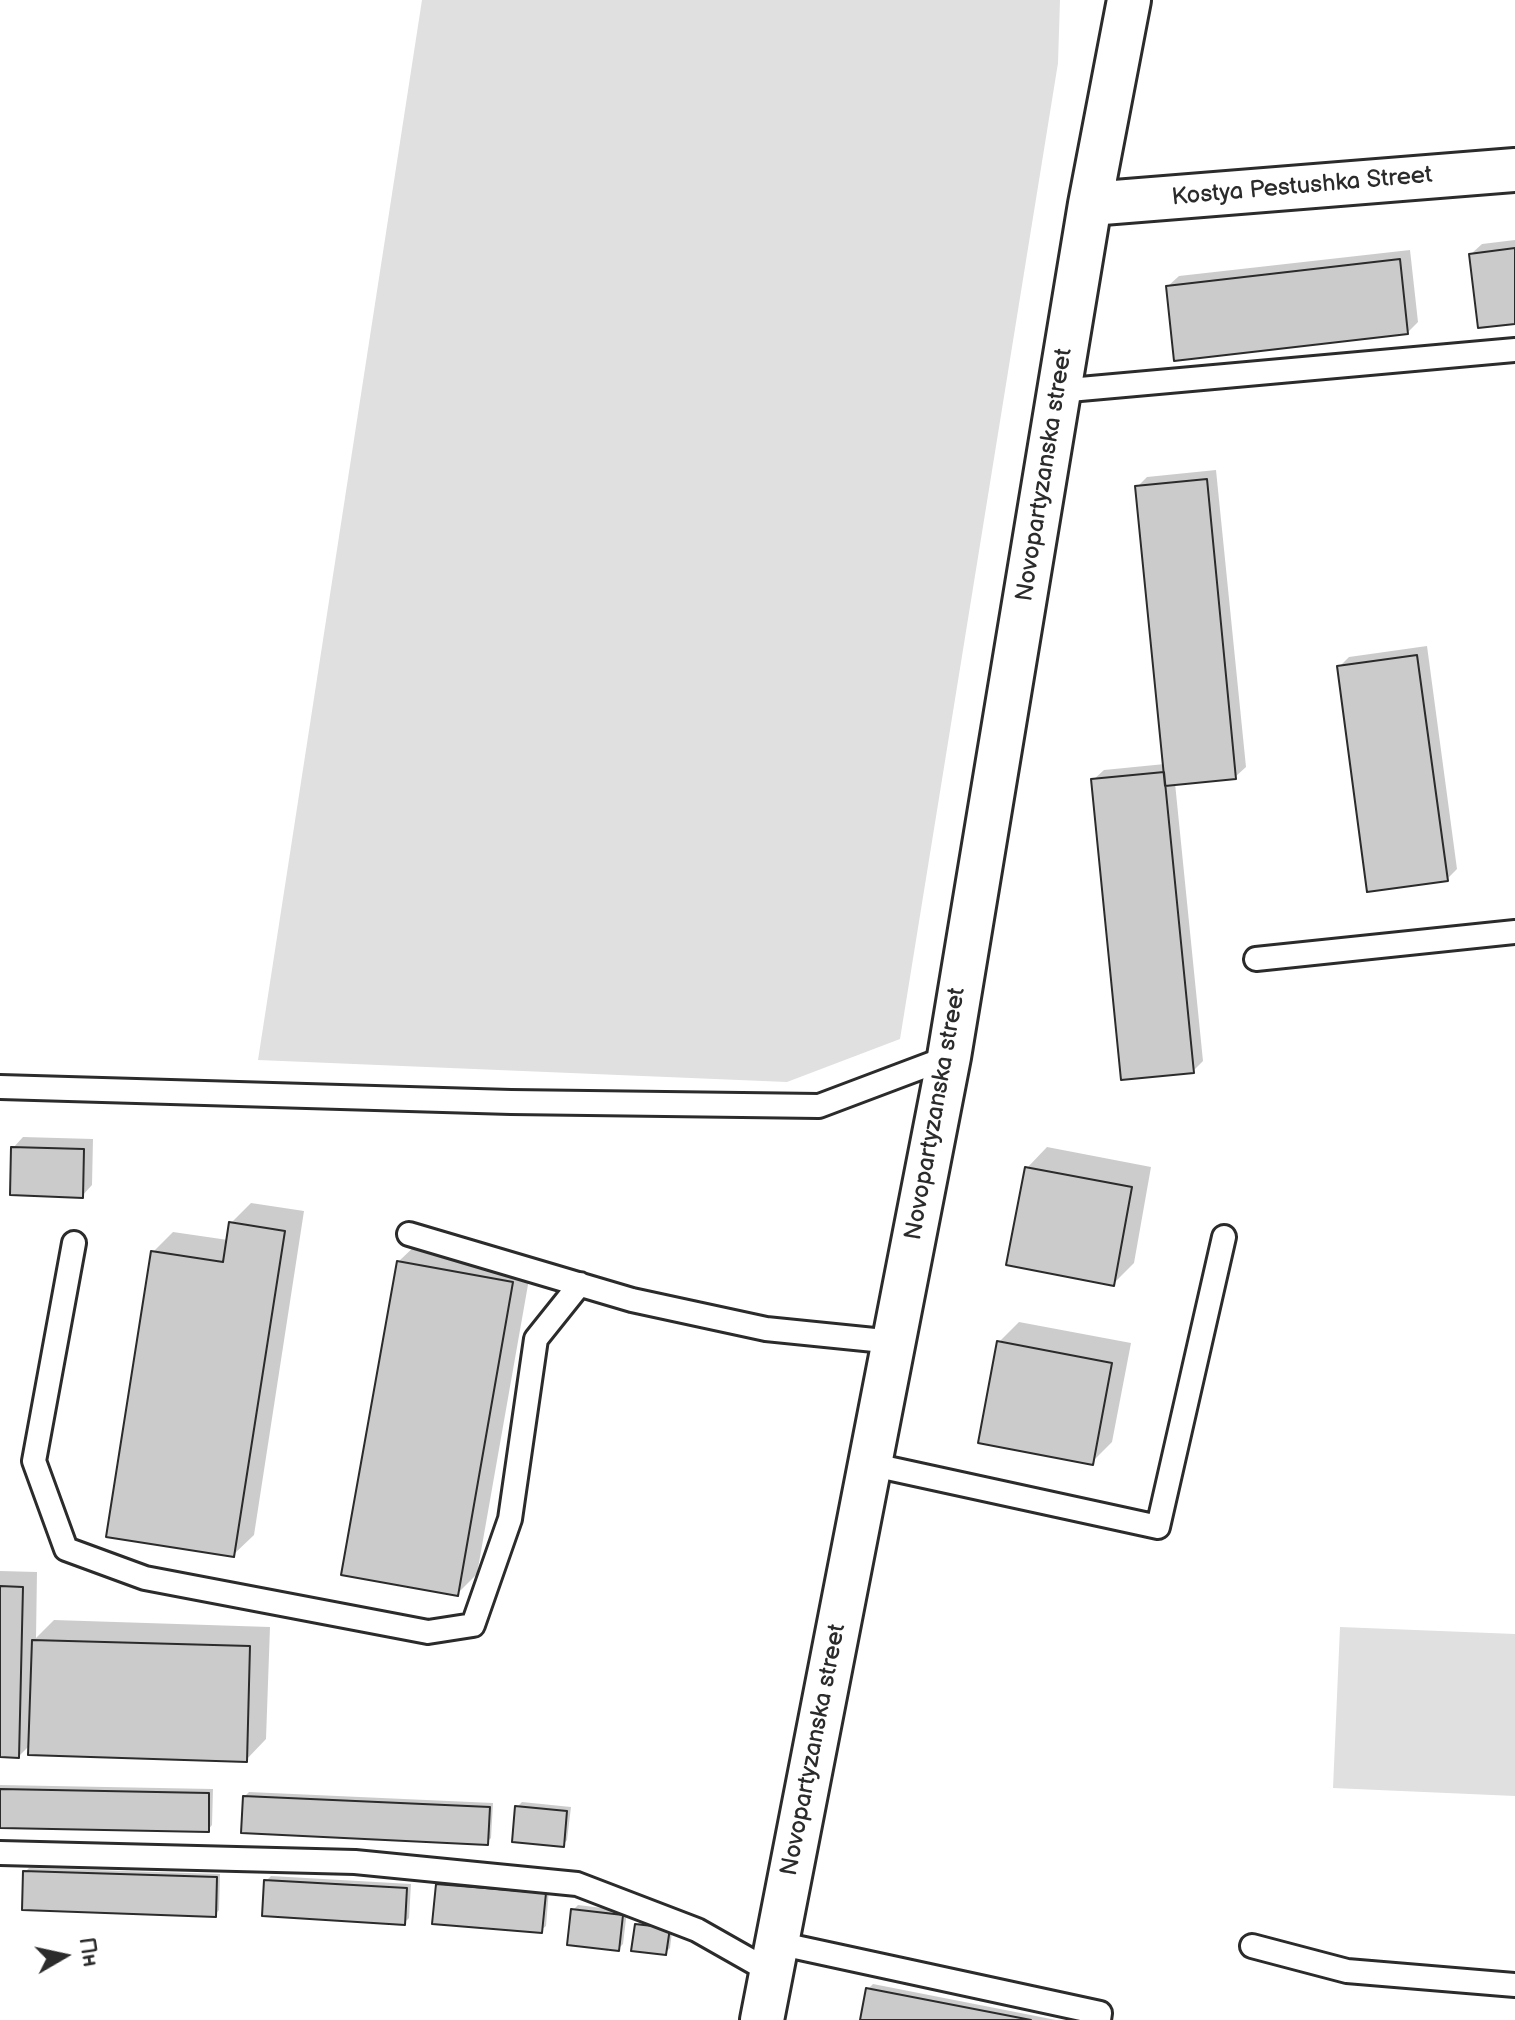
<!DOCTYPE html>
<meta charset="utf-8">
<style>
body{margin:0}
#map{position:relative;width:1515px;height:2020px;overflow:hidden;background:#fff;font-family:"Balsamiq Sans",sans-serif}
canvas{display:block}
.north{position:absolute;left:24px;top:1916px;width:80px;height:80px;-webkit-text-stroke:6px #fff;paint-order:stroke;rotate:81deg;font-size:22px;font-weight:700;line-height:32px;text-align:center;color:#2b2b2b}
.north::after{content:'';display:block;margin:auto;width:28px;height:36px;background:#2b2b2b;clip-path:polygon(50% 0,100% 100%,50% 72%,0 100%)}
</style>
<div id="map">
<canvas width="1515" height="2020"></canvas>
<div class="north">Пн</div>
</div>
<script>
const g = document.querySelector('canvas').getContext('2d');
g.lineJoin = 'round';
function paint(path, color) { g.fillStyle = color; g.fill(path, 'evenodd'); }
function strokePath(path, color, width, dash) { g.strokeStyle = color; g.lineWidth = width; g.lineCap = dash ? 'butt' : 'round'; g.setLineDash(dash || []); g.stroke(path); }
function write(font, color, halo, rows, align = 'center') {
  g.font = font + ' "Balsamiq Sans",sans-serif'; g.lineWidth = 8; g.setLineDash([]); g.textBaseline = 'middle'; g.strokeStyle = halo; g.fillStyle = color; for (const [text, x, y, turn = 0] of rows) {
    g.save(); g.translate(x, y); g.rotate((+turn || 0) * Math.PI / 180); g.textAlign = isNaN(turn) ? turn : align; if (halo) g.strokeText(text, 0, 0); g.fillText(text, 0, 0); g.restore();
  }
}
const green = new Path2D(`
 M422 0H1060L1058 63 900 1039 787 1082 258 1060Z
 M1340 1627 1515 1634V1796L1333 1788Z`);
const shadow = new Path2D(`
 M1515 240V322L1471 254 1482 244Z
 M1410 250 1418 322 1408 332 1168 286 1179 276Z
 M1216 470 1246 767 1235 777 1175 783 1203 1061 1193 1071 1093 780 1104 770 1165 764 1137 487 1147 477Z
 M1427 646 1457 869 1447 879 1339 667 1349 657Z
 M23 1137 93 1139 92 1185 82 1196 13 1148Z
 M1047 1147 1151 1167 1134 1263 1113 1284 1027 1168Z
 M251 1203 304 1211 254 1535 233 1555 153 1252 173 1232 228 1240 231 1223Z
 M419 1242 532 1262 477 1574 457 1594 398 1262Z
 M1019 1322 1131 1343 1112 1442 1092 1462 999 1342Z
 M0 1571 37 1572 36 1638 54 1620 270 1627 266 1739 246 1760 31 1744 19 1756 0 1755Z
 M0 1785 213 1789 212 1825 208 1830 0 1826Z
 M249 1792 493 1803 491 1838 487 1842 245 1796Z
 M522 1802 571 1807 567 1840 563 1845 517 1807Z
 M29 1868 220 1874 219 1910 215 1915 25 1872Z
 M271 1876 411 1884 409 1918 404 1923 266 1881Z
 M442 1880 549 1889 546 1926 541 1930 437 1885Z
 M578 1905 627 1911 623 1944 618 1949 573 1910Z
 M641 1920 673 1924 670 1948 665 1953 637 1925Z
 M873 1984 1056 2020H862L868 1989Z`);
const building = new Path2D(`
 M1515 248V324L1478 328 1469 254Z
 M1400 259 1408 334 1174 361 1166 286Z
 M1207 479 1236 779 1165 786 1135 486Z
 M1417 655 1448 881 1367 892 1337 666Z
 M1164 772 1194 1073 1121 1080 1091 779Z
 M11 1147 84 1149 83 1198 10 1195Z
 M1025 1167 1132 1187 1114 1286 1006 1265Z
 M229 1222 285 1231 234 1557 106 1537 151 1251 223 1262Z
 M397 1261 513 1282 458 1596 341 1575Z
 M997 1341 1112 1363 1093 1465 978 1443Z
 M0 1586 23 1587 19 1758 0 1757Z
 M32 1640 250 1646 247 1762 28 1755Z
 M0 1789 209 1793V1832L0 1828Z
 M243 1796 490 1807 488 1845 241 1833Z
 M515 1806 567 1811 564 1847 512 1842Z
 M23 1871 217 1877 216 1917 22 1910Z
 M264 1880 407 1888 405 1925 262 1916Z
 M436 1884 546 1893 542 1933 432 1924Z
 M571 1909 623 1915 619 1951 567 1945Z
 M635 1924 670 1928 666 1955 631 1951Z
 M866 1988 1031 2020H860Z`);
const lane = new Path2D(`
 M1058 391 1515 350
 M1256 959 1515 932
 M0 1087 511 1102 819 1106 949 1057
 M409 1234 632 1300 766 1329 894 1342
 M74 1243 34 1461 66 1549 145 1578 428 1632 473 1625 510 1519 536 1339 580 1284
 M869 1464 1158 1527 1224 1237
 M0 1853 355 1862 577 1884 697 1930 771 1972
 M777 1943 1100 2013 1099 2020
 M1252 1946 1347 1971 1515 1985`);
const street = new Path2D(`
 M1090 204 1515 170
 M762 2020 949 1057 1090 204 1129 0`);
const streetNames = [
 ["Kostya Pestushka Street",1302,187,-5],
 ["Novopartyzanska street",1045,475,-81],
 ["Novopartyzanska street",936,1114,-80],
 ["Novopartyzanska street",814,1750,-79]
];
paint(green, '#e0e0e0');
paint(shadow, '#0003');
paint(building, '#cbcbcb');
strokePath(building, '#2b2b2b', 2);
strokePath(lane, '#2b2b2b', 28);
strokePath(street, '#2b2b2b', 48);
strokePath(lane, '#fff', 22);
strokePath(street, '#fff', 42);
write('24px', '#2b2b2b', '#fff', streetNames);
</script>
